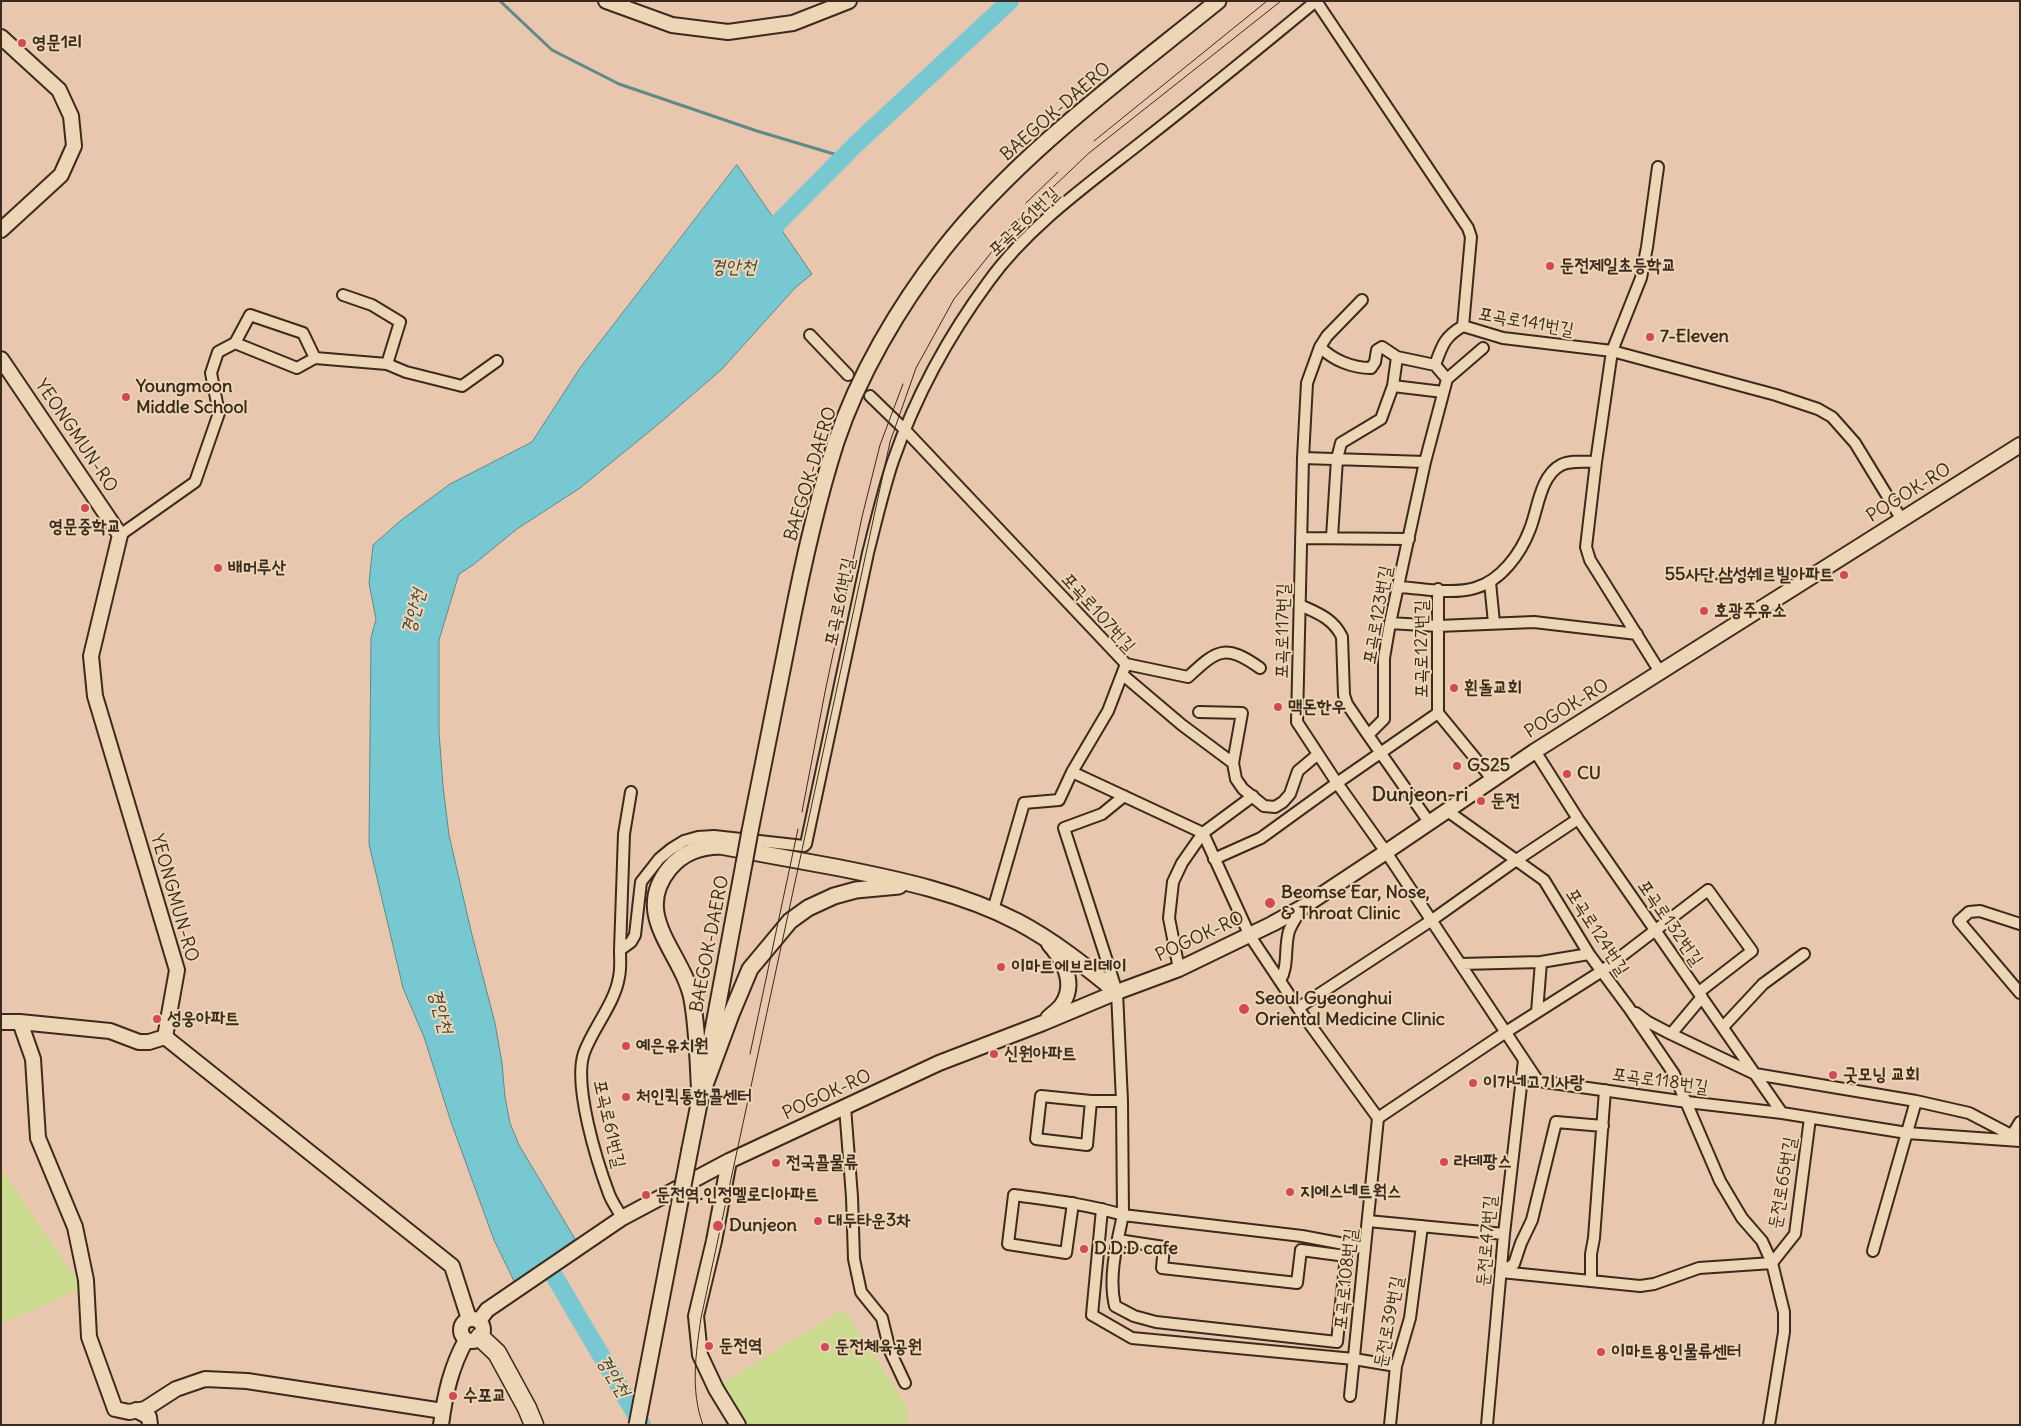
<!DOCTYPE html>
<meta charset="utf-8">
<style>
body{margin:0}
#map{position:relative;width:2021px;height:1426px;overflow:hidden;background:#e9c7ae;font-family:Delius,sans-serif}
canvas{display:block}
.frame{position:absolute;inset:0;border:2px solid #3b2a1e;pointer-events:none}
</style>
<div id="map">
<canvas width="2021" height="1426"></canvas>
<div class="frame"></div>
</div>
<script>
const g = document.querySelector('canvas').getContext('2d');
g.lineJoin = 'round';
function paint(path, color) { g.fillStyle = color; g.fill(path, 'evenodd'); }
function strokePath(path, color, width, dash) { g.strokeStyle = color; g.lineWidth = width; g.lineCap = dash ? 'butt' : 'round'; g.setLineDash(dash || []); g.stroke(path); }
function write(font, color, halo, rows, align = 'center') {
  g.font = font + ' Delius,"Poor Story",sans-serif'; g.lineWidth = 4; g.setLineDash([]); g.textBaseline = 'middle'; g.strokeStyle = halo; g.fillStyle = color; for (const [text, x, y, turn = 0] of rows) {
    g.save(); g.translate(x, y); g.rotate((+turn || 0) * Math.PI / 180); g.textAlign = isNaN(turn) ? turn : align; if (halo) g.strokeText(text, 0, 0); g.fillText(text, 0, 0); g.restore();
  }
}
const green = new Path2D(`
 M1 1168 82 1288 1 1324Z
 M844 1309 906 1406 909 1425H747L719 1385Z`);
const water = new Path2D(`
 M737 165 812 274 795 288 722 369 661 422 580 488 517 529 473 565 459 574 439 640V732L443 786 449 835 471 931 495 1023 502 1063 505 1097 510 1123 519 1145 575 1239 515 1283 494 1240 451 1122 424 1037 403 988 369 844 371 638 376 619 369 583 373 545 400 521 450 484 532 442 580 368Z`);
const stream = new Path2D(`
 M500 1 552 50 619 84 757 131 844 157`);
const river = new Path2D(`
 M762 239 855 145 1010 1
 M533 1240 642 1425`);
const street = new Path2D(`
 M1316 1 1468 228 1471 237 1463 326 1503 338 1612 351 1596 462 1586 547 1590 560 1660 672
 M1658 167 1647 247 1641 278 1612 351 1776 395 1818 409 1832 417 1855 443 1902 520
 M343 295 372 305 400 322 387 364
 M1362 300 1327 336 1320 347 1307 383 1303 458 1297 722 1337 783 1386 852 1538 1081 1687 1102 1782 1113 1907 1133 2020 1141
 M810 335 848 375
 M1320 347C1333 360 1352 368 1371 368L1375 362 1377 350 1382 347 1397 357 1435 365 1447 379 1425 462 1390 623 1384 658V719L1368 735 1429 822
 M315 358 387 364 406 372 462 386 497 361
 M1435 365C1442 346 1444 337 1463 326
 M1447 379 1483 348
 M1393 386 1443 392
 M870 396 905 430 1126 664 1108 711 1072 772 1203 833 1250 936 1298 1008 1378 1118 1350 1396
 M1303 458 1425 462
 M120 535 195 482 219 413 211 373 218 352 235 343 297 368 315 358 303 333 250 315 235 343
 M1332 537 1337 459 1341 443 1381 419 1393 386 1397 357
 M1301 538 1409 539
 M1490 582 1494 623
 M1398 587C1422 588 1451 595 1475 588 1501 581 1521 553 1530 529 1538 509 1540 476 1561 465 1571 460 1585 462 1596 462
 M1438 589V713L1493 780
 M1300 605C1317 613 1333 618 1342 637L1344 695 1347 704 1368 735
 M1390 623 1438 626 1534 622 1637 634
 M1126 664 1188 677C1217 650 1225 643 1260 668
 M1123 675 1182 725 1233 763
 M1199 712 1242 713 1233 763 1236 779 1243 789 1264 806 1275 807 1283 802 1290 794 1298 771 1317 755
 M1535 751 1578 819 1782 1113
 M1124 796 1102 814 1064 828 1117 992 1122 1101 1123 1215 1302 1236 1365 1248
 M1446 810 1544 880 1589 954 1629 1008 1674 1074 1720 1181 1742 1218 1762 1241 1772 1263 1699 1268 1654 1284 1640 1286 1501 1272
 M1214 859 1261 838 1337 783 1438 713
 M993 910 1024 803 1059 800 1072 772
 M2020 924 1980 911 1969 912 1959 921 2020 993
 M620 950 624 834 631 792
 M1461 964 1541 962 1589 954
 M1179 969 1169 918 1173 882 1182 863 1203 833 1253 796
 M1280 981C1289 966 1284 948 1289 931 1292 923 1298 915 1302 907
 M1298 1008 1432 920 1515 861 1578 819
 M1537 1012 1541 962
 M1636 1013 1648 1022 1671 1034 1755 1074 1916 1101 1969 1113 2019 1139
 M1723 1027 1763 984 1804 954
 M1671 1034 1702 997
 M1091 1101 1087 1145 1036 1139 1041 1096 1091 1101H1122
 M845 1107 852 1197 854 1259 861 1292 882 1318 890 1351 905 1383
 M1378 1118 1506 1032 1602 971 1708 890 1752 951 1699 992
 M2012 1135 2020 1122
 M1073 1203 1066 1253 1008 1244 1014 1195C1050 1200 1087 1204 1123 1215 1117 1243 1108 1277 1115 1306L1134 1316 1156 1322 1337 1342 1346 1256 1301 1250 1297 1283 1162 1268 1164 1247 1118 1240
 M1102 1209 1092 1315 1132 1338 1354 1359 1396 1366
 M622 1218C618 1210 612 1202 609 1194 597 1162 573 1085 584 1053 593 1028 615 1003 619 977 621 968 620 959 620 950L631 942 635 935 641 882 659 859 671 849 684 841 698 837 714 836 804 846 806 844 868 553C876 522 883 491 893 461 915 398 949 335 989 281 1028 227 1087 185 1139 144 1199 97 1258 49 1316 1
 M1368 1221 1504 1234
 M1873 1251 1916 1101
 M1501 1272 1514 1264 1521 1243 1532 1220 1556 1122 1603 1126
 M1591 1281V1254L1594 1238 1605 1090
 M1390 1425 1396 1366 1410 1318 1422 1226
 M1487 1425 1504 1234 1524 1060
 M1769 1425 1784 1332V1312L1772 1263 1795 1234 1810 1118`);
const secondary = new Path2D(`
 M606 1 672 25 728 32 793 23 849 1
 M1 37 59 90 71 116 74 146 61 175 1 230
 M1 359 120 535 91 656 95 696 177 970 165 1037 452 1266 469 1319
 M1048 1018C1053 1013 1060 1009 1063 1003 1076 982 1063 960 1049 944
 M1 1022H20L110 1031 139 1042H149L165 1037
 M20 1022 33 1059 38 1138 75 1227 86 1280 89 1337 115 1409 129 1412 145 1409 176 1389 205 1379 247 1381 443 1411
 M729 1161 714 1241 696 1316 700 1355 716 1389 738 1425
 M461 1330a11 11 0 1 1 22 0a11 11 0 1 1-22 0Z
 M479 1321 487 1310 622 1218 729 1161 939 1063 1043 1023 1117 992 1179 969 1272 924 1303 907 1386 852 1535 751 2020 445
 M136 1410 149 1417 150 1425
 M441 1425C445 1394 451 1367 466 1340`);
const primary = new Path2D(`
 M750 831C763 767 775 704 788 640 801 573 815 507 836 442 858 376 899 306 942 251 1019 153 1122 79 1218 1
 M708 1057 744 864
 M702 1093 732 1012 750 969 790 921 808 908 834 896 856 890 899 886
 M700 1099C698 1066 698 1032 692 999 683 953 631 916 669 869 683 852 699 847 720 846 760 853 800 861 840 868 900 880 962 893 1018 922 1054 941 1085 966 1117 992
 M690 1149 702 1089`);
const highway = new Path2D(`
 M480 1337 497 1353 527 1408 534 1425`);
const tram = new Path2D(`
 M1094 141 1267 1
 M1026 203 1058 172
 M802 812 825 692 862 517 880 445 903 384
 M750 1054 798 829
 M703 1425C690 1390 696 1353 701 1318L890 442 916 368 954 299 1014 224 1089 153 1281 1`);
const primaryBridge = new Path2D(`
 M744 864 750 831
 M637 1425 690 1149`);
const markers = [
 [22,43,5,"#d1495b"],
 [1550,266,5,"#d1495b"],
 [1650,337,5,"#d1495b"],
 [126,397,5,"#d1495b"],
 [85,508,5,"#d1495b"],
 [218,568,5,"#d1495b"],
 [1844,575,5,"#d1495b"],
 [1704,611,5,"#d1495b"],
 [1454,688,5,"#d1495b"],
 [1278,707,5,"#d1495b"],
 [1457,766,5,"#d1495b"],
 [1567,774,5,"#d1495b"],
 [1481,801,5,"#d1495b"],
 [1270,903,6,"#d1495b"],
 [1001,967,5,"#d1495b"],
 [1244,1009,6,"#d1495b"],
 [157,1019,5,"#d1495b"],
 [626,1046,5,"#d1495b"],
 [994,1054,5,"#d1495b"],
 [1833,1075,5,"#d1495b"],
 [1473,1083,5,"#d1495b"],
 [626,1097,5,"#d1495b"],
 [1444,1162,5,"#d1495b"],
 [776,1163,5,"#d1495b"],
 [1290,1192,5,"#d1495b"],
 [646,1195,5,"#d1495b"],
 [818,1221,5,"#d1495b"],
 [718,1226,6,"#d1495b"],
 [1084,1249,5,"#d1495b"],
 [709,1346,5,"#d1495b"],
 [825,1347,5,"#d1495b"],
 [1601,1352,5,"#d1495b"],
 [453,1396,5,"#d1495b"]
];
const poiNames = [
 ["영문1리",32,43],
 ["둔전제일초등학교",1560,266],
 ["7-Eleven",1660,337],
 ["Youngmoon",136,387],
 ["Middle School",136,408],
 ["영문중학교",85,527,"center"],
 ["배머루산",228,568],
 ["55사단.삼성쉐르빌아파트",1834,575,"right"],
 ["호광주유소",1714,611],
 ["흰돌교회",1464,688],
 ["맥돈한우",1288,707],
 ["GS25",1467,766],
 ["CU",1577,774],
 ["둔전",1491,801],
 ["Beomse Ear, Nose,",1281,893],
 ["& Throat Clinic",1281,914],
 ["이마트에브리데이",1011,967],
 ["Seoul Gyeonghui",1255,999],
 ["Oriental Medicine Clinic",1255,1020],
 ["성웅아파트",167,1019],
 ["예은유치원",636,1046],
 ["신원아파트",1004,1054],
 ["굿모닝 교회",1843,1075],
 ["이가네고기사랑",1483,1083],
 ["처인퀵통합콜센터",636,1097],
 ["라데팡스",1454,1162],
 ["전국콜물류",786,1163],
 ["지에스네트웍스",1300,1192],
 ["둔전역.인정멜로디아파트",656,1195],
 ["대두타운3차",828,1221],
 ["Dunjeon",729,1226],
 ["D.D.D cafe",1094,1249],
 ["둔전역",719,1346],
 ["둔전체육공원",835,1347],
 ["이마트용인물류센터",1611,1352],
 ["수포교",463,1396]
];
const streetNames = [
 ["BAEGOK-DAERO",1056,112,-41],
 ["포곡로61번길",1024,222,-44],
 ["포곡로141번길",1526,322,10],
 ["YEONGMUN-RO",76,436,56],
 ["BAEGOK-DAERO",811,474,-73],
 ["POGOK-RO",1909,493,-32],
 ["포곡로61번길",840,602,-78],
 ["포곡로107번길",1098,613,48],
 ["포곡로123번길",1378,615,-80],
 ["포곡로117번길",1283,631,-89],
 ["포곡로127번길",1422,649,-90],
 ["POGOK-RO",1567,709,-32],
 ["YEONGMUN-RO",174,898,74],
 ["포곡로132번길",1670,923,55],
 ["포곡로124번길",1597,932,57],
 ["POGOK-RO",1200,937,-25],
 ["BAEGOK-DAERO",710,944,-79],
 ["포곡로118번길",1660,1081,8],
 ["POGOK-RO",827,1095,-25],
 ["포곡로61번길",609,1124,77],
 ["둔전로65번길",1783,1183,-80],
 ["둔전로47번길",1487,1241,-85],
 ["포곡로108번길",1346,1279,-84],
 ["둔전로39번길",1389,1322,-79]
];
const waterNames = [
 ["경안천",733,268],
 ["경안천",414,612,-75],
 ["경안천",440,1011,75],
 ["경안천",613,1376,59]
];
const quarterNames = [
 ["Dunjeon-ri",1420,795]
];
paint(green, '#cadb8f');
paint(water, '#78c8d2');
strokePath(water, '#60898a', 1);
strokePath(stream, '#60898a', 3);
strokePath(river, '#78c8d2', 18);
strokePath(street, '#3b2a1e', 14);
strokePath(secondary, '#3b2a1e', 18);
strokePath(primary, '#3b2a1e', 19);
strokePath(highway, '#3b2a1e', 21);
strokePath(street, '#edd6b5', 10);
strokePath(secondary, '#edd6b5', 14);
strokePath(primary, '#edd6b5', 15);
strokePath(highway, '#edd6b5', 18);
strokePath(tram, '#3b2a1e', 1);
strokePath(primaryBridge, '#3b2a1e', 19, []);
strokePath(primaryBridge, '#edd6b5', 15);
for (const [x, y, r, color] of markers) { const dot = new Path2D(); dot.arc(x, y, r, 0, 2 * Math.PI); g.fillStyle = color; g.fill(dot); strokePath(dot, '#edd6b5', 2); }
write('bold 18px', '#3b2a1e', '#edd6b5', poiNames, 'left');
write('18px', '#3b2a1e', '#edd6b5', streetNames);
write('italic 19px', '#444239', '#edd6b5', waterNames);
write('bold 20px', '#3b2a1e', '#edd6b5', quarterNames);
</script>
